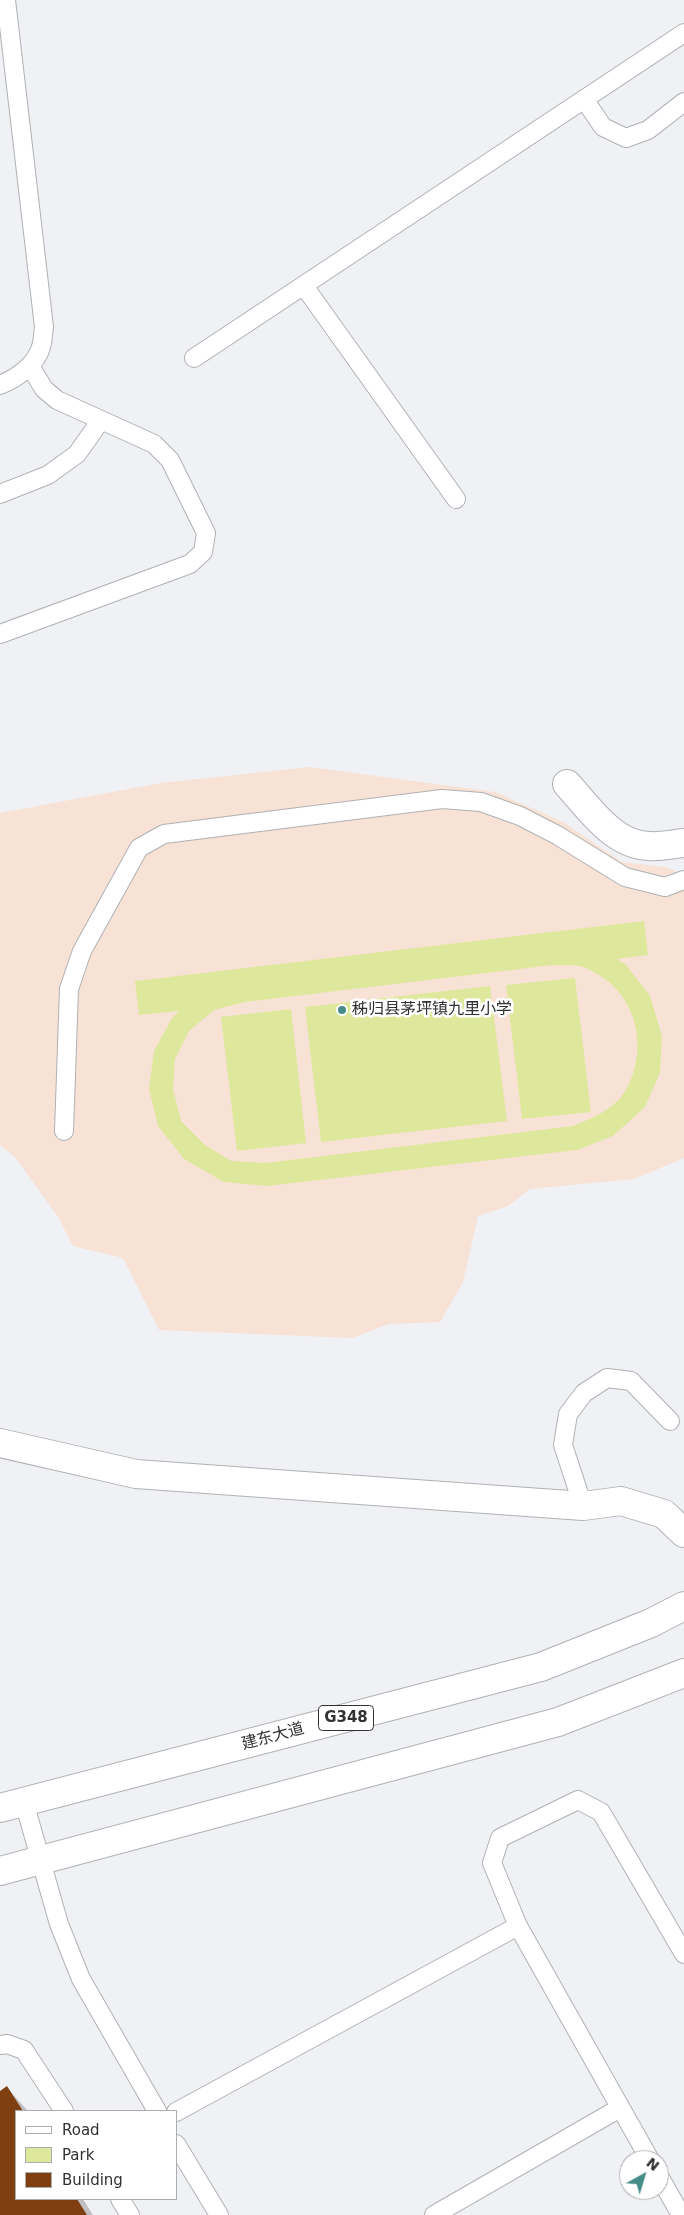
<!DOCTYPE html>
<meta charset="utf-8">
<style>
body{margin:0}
#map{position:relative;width:684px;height:2215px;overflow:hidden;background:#f0f1f4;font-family:"DejaVu Sans",sans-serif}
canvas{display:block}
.legend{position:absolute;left:15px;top:2110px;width:162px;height:90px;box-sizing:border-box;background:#fff;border:1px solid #adadad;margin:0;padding:6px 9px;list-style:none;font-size:15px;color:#313132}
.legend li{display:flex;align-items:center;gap:10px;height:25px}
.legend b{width:25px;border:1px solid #adadad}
.north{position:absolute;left:619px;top:2150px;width:50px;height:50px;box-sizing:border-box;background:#fff;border:1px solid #adadad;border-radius:50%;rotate:39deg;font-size:14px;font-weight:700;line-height:20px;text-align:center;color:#313132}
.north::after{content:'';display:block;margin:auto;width:18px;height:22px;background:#458c89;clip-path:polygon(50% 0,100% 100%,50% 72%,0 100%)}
</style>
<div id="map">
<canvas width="684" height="2215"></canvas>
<ul class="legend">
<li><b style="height:6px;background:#fff"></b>Road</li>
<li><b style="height:14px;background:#dee89d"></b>Park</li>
<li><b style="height:14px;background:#7f3f11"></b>Building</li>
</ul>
<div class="north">N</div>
</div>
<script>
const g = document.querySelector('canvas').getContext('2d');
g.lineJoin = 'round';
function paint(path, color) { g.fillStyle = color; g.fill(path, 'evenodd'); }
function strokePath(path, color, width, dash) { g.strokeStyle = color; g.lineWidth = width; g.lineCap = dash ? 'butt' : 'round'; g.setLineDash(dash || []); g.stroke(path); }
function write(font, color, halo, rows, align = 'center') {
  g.font = font + ' "DejaVu Sans","Noto Sans SC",sans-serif'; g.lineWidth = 5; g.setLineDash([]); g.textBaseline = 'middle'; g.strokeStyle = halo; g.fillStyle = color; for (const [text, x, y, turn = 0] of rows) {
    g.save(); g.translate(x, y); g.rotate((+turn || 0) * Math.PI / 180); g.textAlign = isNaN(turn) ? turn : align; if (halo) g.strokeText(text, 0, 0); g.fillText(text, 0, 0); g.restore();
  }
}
const education = new Path2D(`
 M310 767 495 792 563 822 622 862 666 867 684 875V1158L634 1179 530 1189 508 1206 478 1216 463 1282 440 1322 389 1324 352 1338 159 1330 123 1258 73 1246 58 1217 15 1157 0 1145V813L161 783Z`);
const green = new Path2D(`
 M644 921 648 955 617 959 626 965 650 996 662 1036 660 1073 645 1107 613 1136 577 1150 267 1186 224 1182 184 1159 158 1126 149 1089 154 1051 172 1018 179 1011 139 1015 135 981ZM553 965C562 966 574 964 583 967 588 968 593 972 597 974 639 997 649 1054 624 1093 613 1110 590 1119 573 1126L265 1163 231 1161 205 1145 181 1121 173 1089 175 1059 189 1031 214 1010 245 1002Z
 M575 978 591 1112 522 1119 506 985Z
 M490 986 507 1121 321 1142 305 1007Z
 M291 1009 306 1143 237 1151 221 1017Z`);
const shadow = new Path2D(`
 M7 2088 28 2111H16V2199H83L93 2215H0V2092Z`);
const building = new Path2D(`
 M7 2086 23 2111H16V2199H77L87 2215H0V2091Z`);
const service = new Path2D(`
 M584 99 603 127 626 138 648 130 684 102
 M304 286 456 499
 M194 358 684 33
 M0 385C17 378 36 365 41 347 43 341 43 333 44 327L6 0
 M0 494 48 475 77 454 101 420
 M0 634 190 564 203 552 206 533 170 460 154 444 57 400 44 389 30 366
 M64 1131 69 989 82 951 139 848 164 834 442 799 481 802 520 816 557 835 625 877 665 887 684 880
 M583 1506 563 1445 568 1414 584 1393 607 1378 631 1381 670 1421
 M24 1802 59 1924 81 1979 157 2111
 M0 2045 7 2044 24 2050 64 2111
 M176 2112 518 1926
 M176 2144 219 2215
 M650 2160 518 1926 492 1863 500 1838 578 1800 601 1812 684 1954
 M659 2176 681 2215
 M120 2199 130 2215
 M434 2215 620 2108`);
const minor = new Path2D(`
 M567 784C589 808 613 845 649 846 660 847 673 844 684 843
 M0 1443 136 1474 583 1506 621 1501 664 1514 684 1533`);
const trunk = new Path2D(`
 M0 1808 541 1667 651 1623 684 1606
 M0 1871 558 1722 684 1673`);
const markers = [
 [342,1010,5,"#458c89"]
];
const shields = [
 [346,1718,55]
];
const shieldNames = [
 ["G348",346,1718]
];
const poiNames = [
 ["秭归县茅坪镇九里小学",352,1010]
];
const streetNames = [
 ["建东大道",273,1737,-15]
];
paint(education, '#f8e2d5');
paint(green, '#dee89d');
paint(shadow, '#0003');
paint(building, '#7f3f11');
strokePath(service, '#b0b1b4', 20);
strokePath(minor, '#b0b1b4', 30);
strokePath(trunk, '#b0b1b4', 30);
strokePath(service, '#fff', 18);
strokePath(minor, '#fff', 28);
strokePath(trunk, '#fff', 28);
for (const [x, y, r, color] of markers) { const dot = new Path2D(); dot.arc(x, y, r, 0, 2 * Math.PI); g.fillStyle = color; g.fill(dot); strokePath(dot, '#fff', 2); }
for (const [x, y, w] of shields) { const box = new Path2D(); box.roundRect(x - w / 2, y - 12.5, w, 25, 4); g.fillStyle = '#fff'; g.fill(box); strokePath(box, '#313132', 1); }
write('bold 15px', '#313132', null, shieldNames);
write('16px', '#313132', '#fff', poiNames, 'left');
write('16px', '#313132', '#fff', streetNames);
</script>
